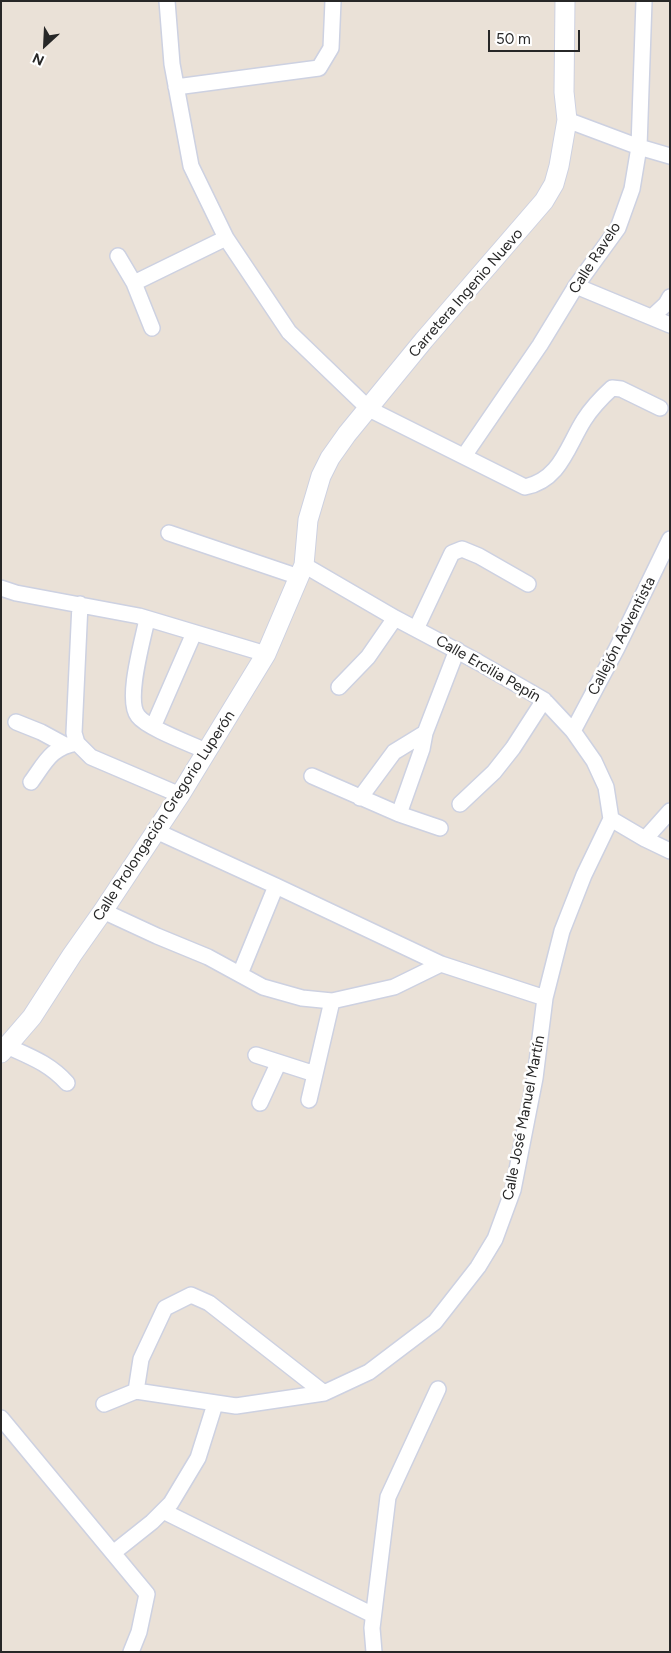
<!DOCTYPE html>
<meta charset="utf-8">
<style>
body{margin:0}
#map{position:relative;width:671px;height:1653px;overflow:hidden;background:#eae1d7;font-family:Figtree,sans-serif}
canvas{display:block}
.frame{position:absolute;inset:0;border:2px solid #272727;pointer-events:none}
.north{position:absolute;left:20px;top:20px;width:50px;height:50px;-webkit-text-stroke:4px #fff;paint-order:stroke;rotate:205deg;font-size:14px;font-weight:700;line-height:20px;text-align:center;color:#272727}
.north::after{content:'';display:block;margin:auto;width:18px;height:22px;background:#272727;clip-path:polygon(50% 0,100% 100%,50% 72%,0 100%)}
.scale{position:absolute;left:488px;top:30px;width:92px;height:22px;box-sizing:border-box;border:2px solid #272727;border-top:0;padding-left:6px;font-size:15px;line-height:18px;white-space:nowrap;color:#272727;-webkit-text-stroke:4px #fff;paint-order:stroke}
</style>
<div id="map">
<canvas width="671" height="1653"></canvas>
<div class="frame"></div>
<div class="north">N</div>
<div class="scale">50 m</div>
</div>
<script>
const g = document.querySelector('canvas').getContext('2d');
g.lineJoin = 'round';
function strokePath(path, color, width, dash) { g.strokeStyle = color; g.lineWidth = width; g.lineCap = dash ? 'butt' : 'round'; g.setLineDash(dash || []); g.stroke(path); }
function write(font, color, halo, rows, align = 'center') {
  g.font = font + ' Figtree,sans-serif'; g.lineWidth = 5; g.setLineDash([]); g.textBaseline = 'middle'; g.strokeStyle = halo; g.fillStyle = color; for (const [text, x, y, turn = 0] of rows) {
    g.save(); g.translate(x, y); g.rotate((+turn || 0) * Math.PI / 180); g.textAlign = isNaN(turn) ? turn : align; if (halo) g.strokeText(text, 0, 0); g.fillText(text, 0, 0); g.restore();
  }
}
const minor = new Path2D(`
 M167 1 172 64 191 166 226 238 289 332 369 409 525 487C560 480 567 447 584 420 591 409 601 398 612 388L621 389 660 408
 M176 87 319 68 331 48 333 1
 M567 120 639 147 670 156
 M118 256 134 283
 M576 286 670 325
 M652 317 666 304 670 297
 M152 328 134 283 226 238
 M464 456 540 345 576 286 618 228 632 189 639 147 644 1
 M169 533 299 577
 M304 565 395 618 478 662 544 700 573 731 594 761 606 787 611 819 645 839 670 851
 M1 588 16 593 139 616 266 654
 M80 604 74 733 77 743 91 757 180 795
 M147 619C143 640 125 700 138 716 147 728 191 744 206 751
 M416 629 452 553 462 549 479 556 528 584
 M339 687 368 657 395 618
 M16 722 41 732 65 745
 M153 727 194 633
 M573 731 617 648 670 539
 M312 776 399 814 440 828
 M31 782C45 763 51 747 77 743
 M360 798 394 752 425 733 457 650
 M460 804 494 772 513 748 544 700
 M399 814 422 749 425 733
 M156 831 276 886 441 964 545 998
 M645 839 670 811
 M103 911 157 936 208 957 263 987 302 998 332 1001 394 987 441 964
 M240 974 276 886
 M9 1047C31 1057 50 1064 67 1083
 M256 1055 315 1074
 M309 1100 332 1001
 M260 1103 278 1064
 M136 1391 141 1359 165 1308 191 1295 209 1303 324 1393
 M104 1404 136 1391 236 1406 324 1393 369 1372 435 1322 478 1267 495 1239 513 1190 535 1078 545 998 562 931 584 875 611 819
 M1 1418 147 1594 139 1632 131 1652
 M163 1511 373 1615
 M113 1553 152 1522 171 1503 198 1458 215 1404
 M374 1652 372 1628 388 1497 438 1389`);
const tertiary = new Path2D(`
 M1 1053 32 1017 72 955 103 911 180 795 266 654 304 565 308 520 321 476 330 458 347 434 424 340 544 201 554 184 559 166 567 120 564 92 565 1`);
const streetNames = [
 ["Calle Ravelo",595,258,-57],
 ["Carretera Ingenio Nuevo",466,293,-49],
 ["Callejón Adventista",622,636,-63],
 ["Calle Ercilia Pepín",488,669,30],
 ["Calle Prolongación Gregorio Luperón",164,816,-57],
 ["Calle José Manuel Martín",524,1118,-79]
];
strokePath(minor, '#cdd1e1', 18);
strokePath(tertiary, '#cdd1e1', 21);
strokePath(minor, '#fff', 15);
strokePath(tertiary, '#fff', 19);
write('15px', '#272727', '#fff', streetNames);
</script>
